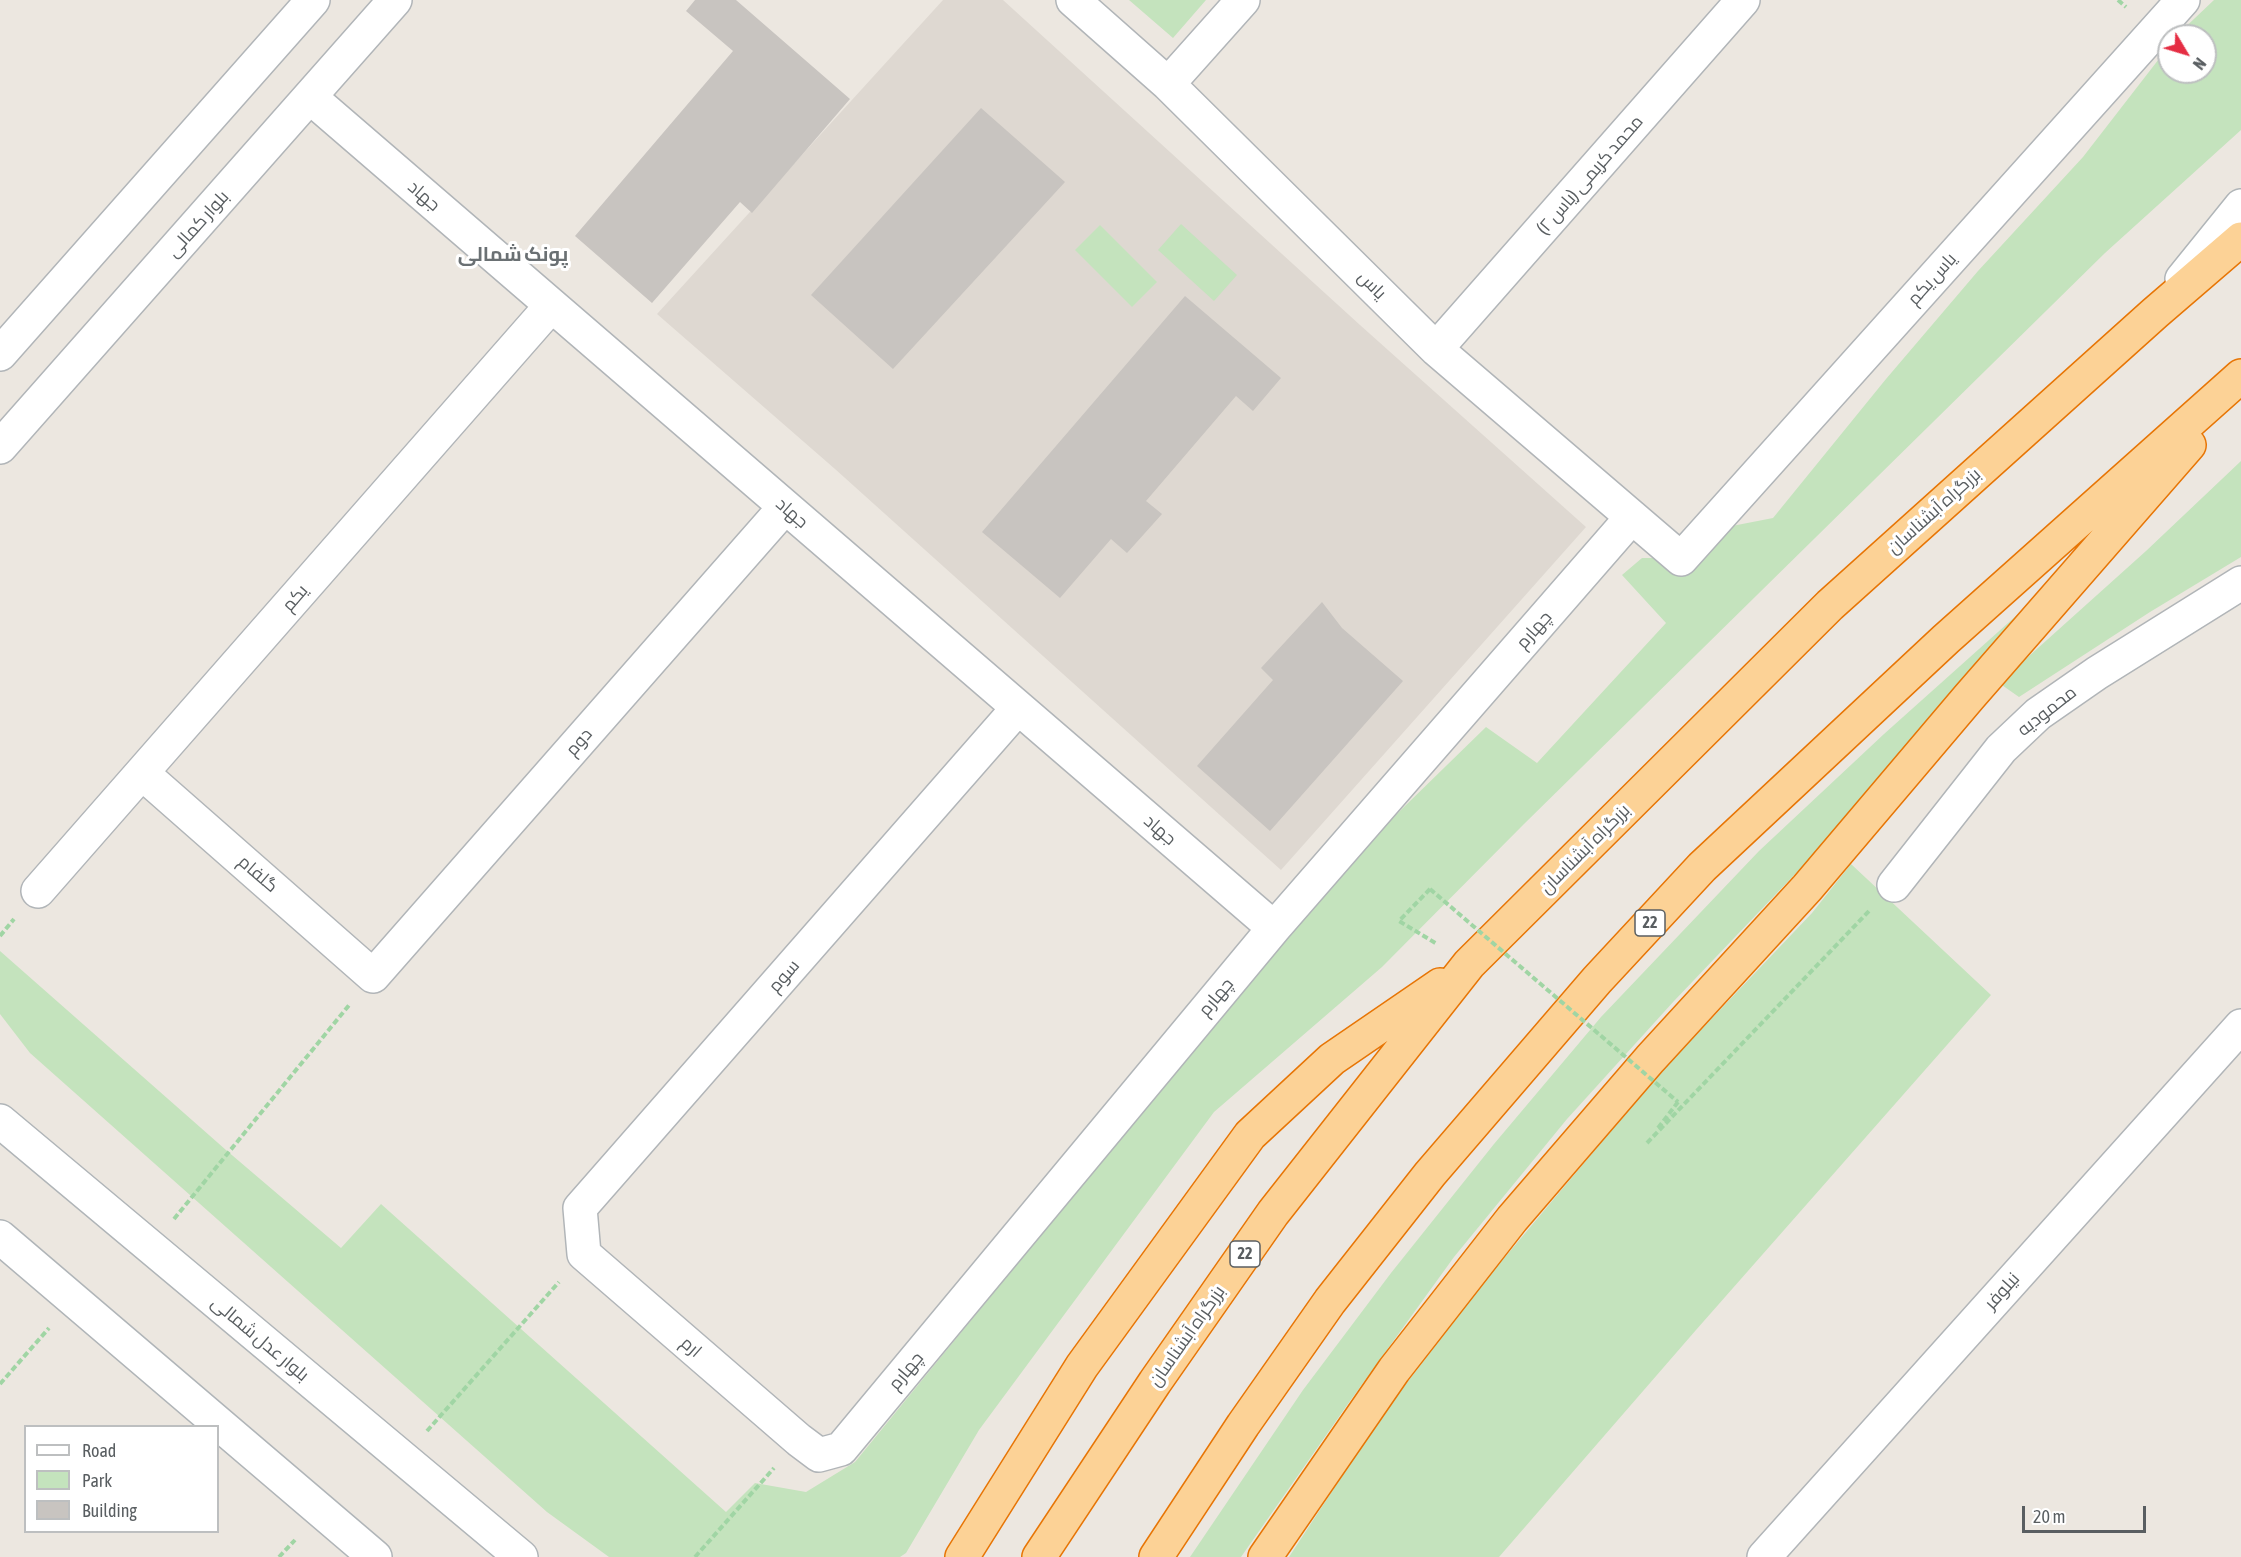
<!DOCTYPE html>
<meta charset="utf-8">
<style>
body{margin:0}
#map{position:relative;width:2241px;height:1557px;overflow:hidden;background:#ece7e0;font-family:"Asap Condensed",sans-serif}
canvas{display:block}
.legend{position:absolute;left:24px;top:1425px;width:195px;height:108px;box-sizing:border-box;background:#fff;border:2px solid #bdbfc0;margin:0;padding:8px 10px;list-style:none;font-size:18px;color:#595e61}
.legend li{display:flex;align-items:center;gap:12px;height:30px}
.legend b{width:30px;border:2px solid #bdbfc0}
.north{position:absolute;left:2157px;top:24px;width:60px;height:60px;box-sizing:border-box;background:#fff;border:2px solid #bdbfc0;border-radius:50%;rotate:128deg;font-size:16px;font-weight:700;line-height:24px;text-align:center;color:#595e61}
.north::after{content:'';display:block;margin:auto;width:21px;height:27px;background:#e52d43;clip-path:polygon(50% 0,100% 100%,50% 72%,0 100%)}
.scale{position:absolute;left:2022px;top:1506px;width:124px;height:27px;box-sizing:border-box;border:3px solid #595e61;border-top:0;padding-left:8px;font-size:18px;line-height:21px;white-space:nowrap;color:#595e61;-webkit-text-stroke:4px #fff;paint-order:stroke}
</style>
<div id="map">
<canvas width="2241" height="1557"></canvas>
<ul class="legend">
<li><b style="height:8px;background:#fff"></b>Road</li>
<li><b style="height:16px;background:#c4e3bd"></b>Park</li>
<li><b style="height:16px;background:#c8c4c0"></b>Building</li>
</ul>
<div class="north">N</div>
<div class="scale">20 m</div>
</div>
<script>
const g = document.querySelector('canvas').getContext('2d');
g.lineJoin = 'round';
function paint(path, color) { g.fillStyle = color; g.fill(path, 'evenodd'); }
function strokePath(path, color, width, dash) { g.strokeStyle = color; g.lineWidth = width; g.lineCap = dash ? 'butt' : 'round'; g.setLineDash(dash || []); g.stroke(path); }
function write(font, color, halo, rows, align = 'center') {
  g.font = font + ' "Asap Condensed",Cairo,sans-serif'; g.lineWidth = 6; g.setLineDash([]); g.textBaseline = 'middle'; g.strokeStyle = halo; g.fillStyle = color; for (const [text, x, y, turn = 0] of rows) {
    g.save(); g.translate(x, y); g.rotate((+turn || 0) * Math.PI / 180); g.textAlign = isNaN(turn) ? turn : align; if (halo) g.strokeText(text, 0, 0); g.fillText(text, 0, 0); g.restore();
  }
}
const education = new Path2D(`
 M943 0H1003L1360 325 1586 527 1281 870 835 469 657 314Z`);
const green = new Path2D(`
 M1129 0H1206L1173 38Z
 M2214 0H2241V130L2105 253 1524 824 1382 967 1214 1112 979 1430 906 1553 900 1557H609L547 1512 30 1053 0 1014V951L226 1150 341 1248 381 1204 726 1512 755 1483 806 1492 855 1462 1085 1181 1367 843 1486 727 1537 763 1666 623 1622 575 1642 558H1697L1732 526 1773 518 1886 379 1978 271 2083 157 2169 46V72H2205V36H2176Z
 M1181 224 1237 275 1214 301 1158 250Z
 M1100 225 1157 282 1132 307 1075 250Z
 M2241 461V557L2150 612 2019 697 1999 683 2146 551Z
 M2055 581 1817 851 1674 1001 1567 1119 1454 1257 1350 1401 1241 1557H1190L1303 1390 1391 1273 1494 1144 1601 1017 1759 851 1884 734Z
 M1851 864 1991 995 1696 1330 1499 1557H1289L1382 1415 1490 1275 1658 1075 1812 913Z`);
const building = new Path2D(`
 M695 0H736L850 99 752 213 740 202 652 303 575 236 733 51 686 11Z
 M981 108 1065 182 893 369 811 295Z
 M1185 296 1281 378 1253 411 1236 396 1146 501 1162 514 1127 553 1111 539 1060 598 982 532Z
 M1322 602 1342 628 1403 681 1270 831 1197 766 1273 680 1261 668Z`);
const path = new Path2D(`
 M2118 0 2126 7
 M1430 889 1399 921 1437 944
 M0 936 14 919
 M1658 1128 1678 1102
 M1647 1143 1869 911
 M174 1219 350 1004
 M0 1384 49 1328
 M427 1431 559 1282
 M279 1557 295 1540
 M695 1557 774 1468`);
const minor = new Path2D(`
 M1073 0 1168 84 1436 349 1681 559 2183 0
 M1168 84 1243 0
 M310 97 1274 928
 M1436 349 1743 0
 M1018 708 580 1208 584 1254 799 1440 819 1455 841 1449 1274 928 1632 517
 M142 773 373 976 785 507
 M1894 885 2001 749 2038 714 2097 673 2241 583
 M38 891 551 306
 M1764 1557 2241 1026`);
const tertiary = new Path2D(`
 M0 354 313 0
 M0 447 395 0`);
const secondary = new Path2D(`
 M2182 279 2241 206
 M0 1121 521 1557
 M0 1237 375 1557`);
const trunk = new Path2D(`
 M962 1557 1082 1366 1250 1135 1332 1059 1440 985
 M1039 1557 1155 1382 1273 1213 1469 964 1830 605 2155 313 2241 239
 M1156 1557 1243 1425 1330 1301 1430 1174 1597 980 1702 867 1946 639 2241 376
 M1265 1557 1394 1370 1512 1219 1650 1059 1807 888 1969 697 2189 445`);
const pathBridge = new Path2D(`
 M1430 889 1678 1102`);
const shields = [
 [1650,923,30],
 [1245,1254,30]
];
const shieldNames = [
 ["22",1650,923],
 ["22",1245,1254]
];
const streetNames = [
 ["محمد کریمی (یاس ۲)",1590,175,-49],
 ["جهاد",424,196,41],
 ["بلوار کمالی",198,224,-48],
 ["یاس یکم",1932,279,-48],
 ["یاس",1372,285,45],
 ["بزرگراه آبشناسان",1934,511,-42],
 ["جهاد",792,513,41],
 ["یکم",295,598,-49],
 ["چهارم",1534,630,-49],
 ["محمودیه",2047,711,-38],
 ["دوم",579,742,-49],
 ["جهاد",1160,830,41],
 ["بزرگراه آبشناسان",1585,849,-45],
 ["گلفام",258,874,41],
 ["سوم",784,976,-49],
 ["چهارم",1216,997,-50],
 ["نیلوفر",2002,1291,-48],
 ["بزرگراه آبشناسان",1187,1336,-55],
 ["بلوار عدل شمالی",260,1339,40],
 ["ارم",691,1347,41],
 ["چهارم",906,1371,-50]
];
const neighbourhoodNames = [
 ["پونک شمالی",513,255]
];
paint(education, '#ded8d1');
paint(green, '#c4e3bd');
paint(building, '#c8c4c0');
strokePath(minor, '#b1b5b8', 36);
strokePath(tertiary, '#b1b5b8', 36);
strokePath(secondary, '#b0b5b8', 36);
strokePath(trunk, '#e77505', 36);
strokePath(path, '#a0d5a4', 4, [6, 3]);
strokePath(minor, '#fff', 33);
strokePath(tertiary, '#fff', 33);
strokePath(secondary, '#fff', 33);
strokePath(trunk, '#fcd296', 33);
strokePath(pathBridge, '#a0d5a4', 4, [6, 3]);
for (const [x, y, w] of shields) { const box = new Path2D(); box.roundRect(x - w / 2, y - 13, w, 26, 4.5); g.fillStyle = '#fff'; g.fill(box); strokePath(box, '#595e61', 1.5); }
write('bold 16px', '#595e61', null, shieldNames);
write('18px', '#595e61', '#fff', streetNames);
write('bold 20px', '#6a7073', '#fff', neighbourhoodNames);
</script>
